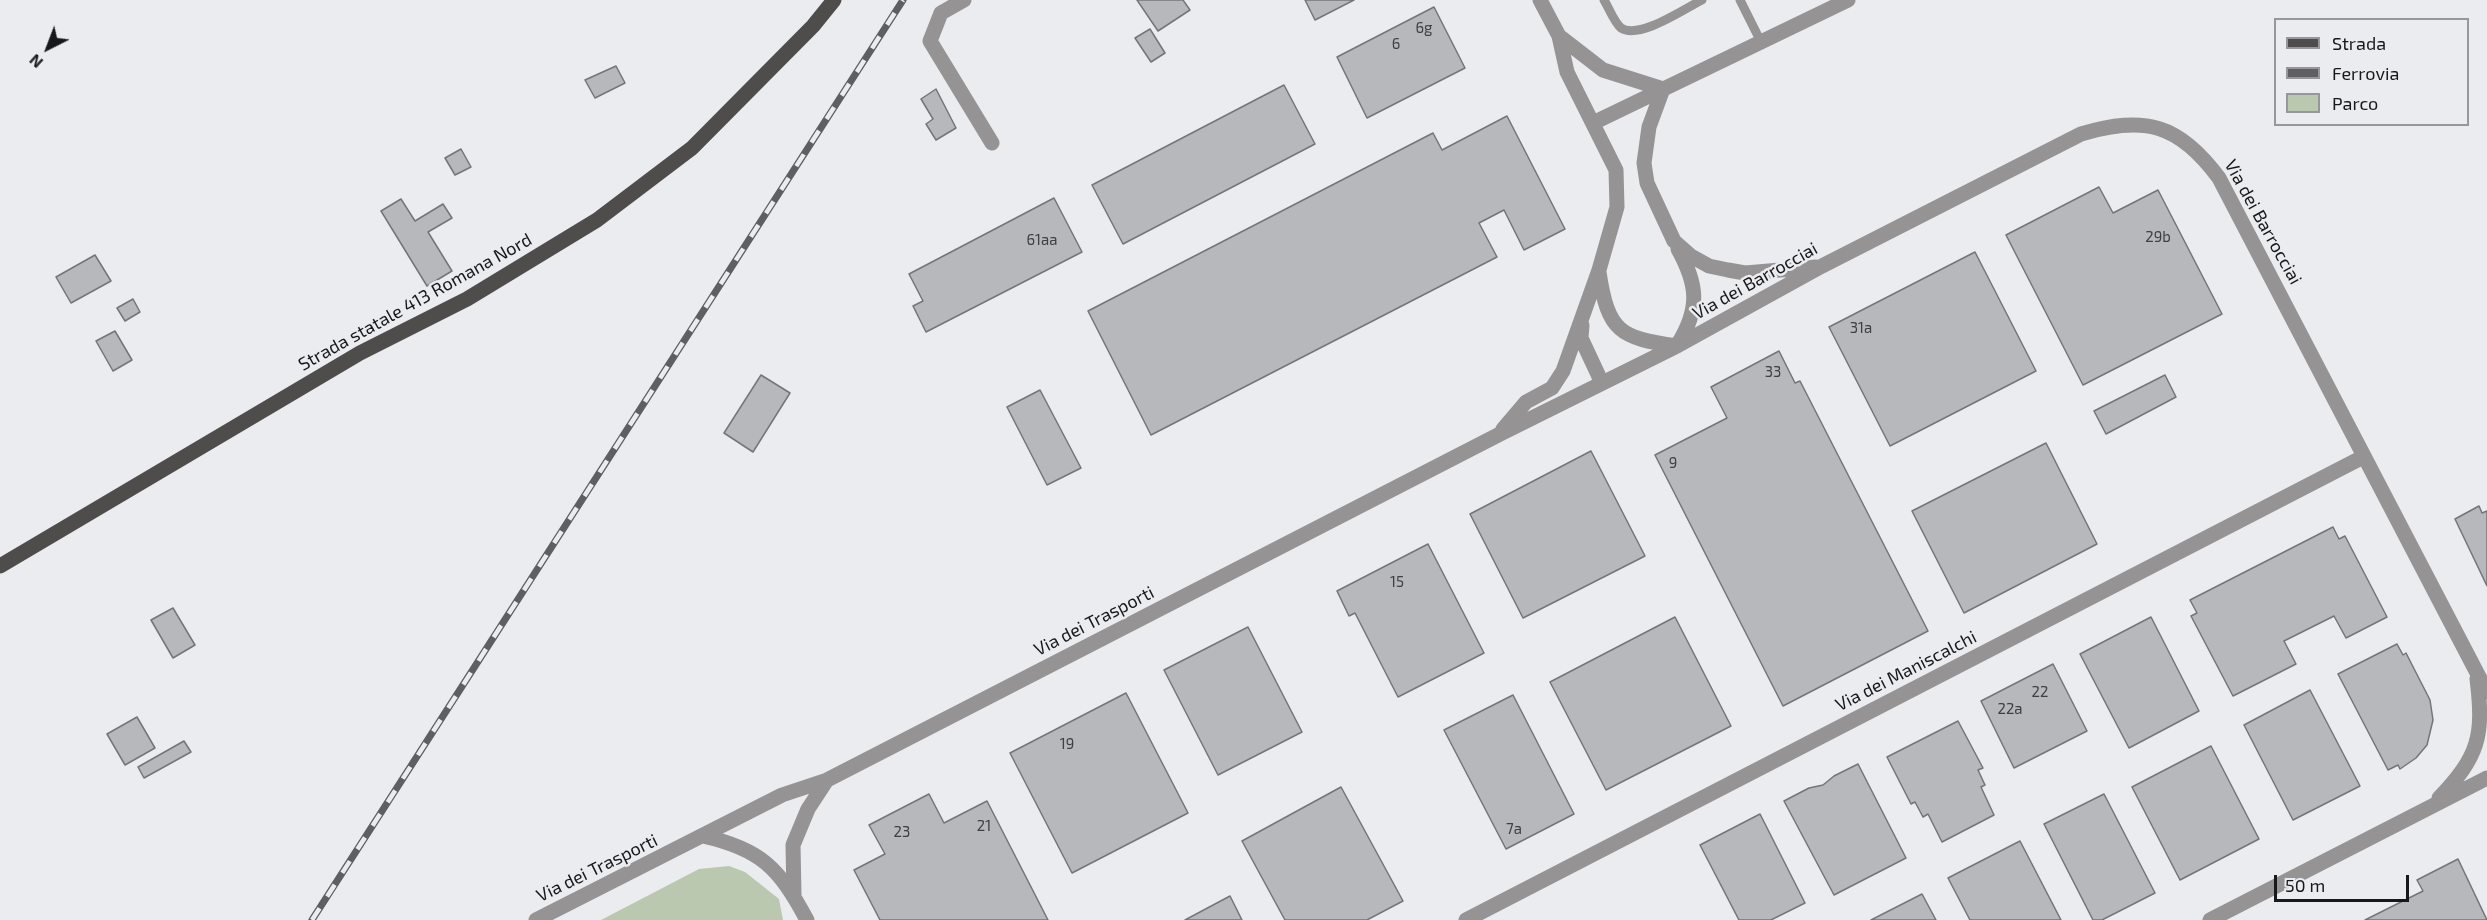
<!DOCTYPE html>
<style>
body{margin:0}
#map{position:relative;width:2487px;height:920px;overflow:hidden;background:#ebecf0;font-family:"Exo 2",sans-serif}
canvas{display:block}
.legend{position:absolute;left:2274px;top:18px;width:195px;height:108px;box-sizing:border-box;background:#ebecf0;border:2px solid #97979a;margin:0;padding:8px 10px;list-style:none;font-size:18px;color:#18181a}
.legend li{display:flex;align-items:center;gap:12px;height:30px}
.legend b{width:30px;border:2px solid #97979a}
.north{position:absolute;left:18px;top:18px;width:60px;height:60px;-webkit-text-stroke:4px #ebecf0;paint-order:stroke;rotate:222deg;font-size:16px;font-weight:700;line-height:24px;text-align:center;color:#18181a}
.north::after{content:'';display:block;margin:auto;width:21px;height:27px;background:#18181a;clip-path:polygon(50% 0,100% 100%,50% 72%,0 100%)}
.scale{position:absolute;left:2274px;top:875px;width:135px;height:27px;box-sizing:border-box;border:3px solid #18181a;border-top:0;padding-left:8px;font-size:18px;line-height:21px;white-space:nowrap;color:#18181a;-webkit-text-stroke:4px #ebecf0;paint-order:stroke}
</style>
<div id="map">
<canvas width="2487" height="920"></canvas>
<ul class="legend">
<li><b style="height:8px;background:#4f4c4c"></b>Strada</li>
<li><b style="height:8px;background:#5f5f62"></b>Ferrovia</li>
<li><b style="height:16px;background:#b9c8ae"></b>Parco</li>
</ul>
<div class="north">N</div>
<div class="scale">50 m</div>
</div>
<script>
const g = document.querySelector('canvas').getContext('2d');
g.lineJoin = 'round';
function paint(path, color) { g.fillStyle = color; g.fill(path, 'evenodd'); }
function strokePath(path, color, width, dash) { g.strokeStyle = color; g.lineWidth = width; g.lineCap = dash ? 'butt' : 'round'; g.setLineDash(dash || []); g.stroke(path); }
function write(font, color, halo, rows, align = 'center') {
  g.font = font + ' "Exo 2",sans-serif'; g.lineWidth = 5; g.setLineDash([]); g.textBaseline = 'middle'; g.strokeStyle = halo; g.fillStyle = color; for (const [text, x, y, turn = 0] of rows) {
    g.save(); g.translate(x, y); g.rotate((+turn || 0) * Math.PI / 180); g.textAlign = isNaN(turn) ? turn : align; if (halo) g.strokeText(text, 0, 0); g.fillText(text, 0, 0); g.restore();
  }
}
const green = new Path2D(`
 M729 866 745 872 779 899 783 920H601L699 869Z`);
const building = new Path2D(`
 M1137 0H1183L1190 10 1158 31Z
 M1305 0H1354L1315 20Z
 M1434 7 1465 68 1367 118 1337 57Z
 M1150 29 1165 53 1151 62 1135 38Z
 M616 66 625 83 595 98 585 80Z
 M1284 85 1315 144 1123 244 1092 185Z
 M936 89 956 128 936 140 926 124 933 119 921 99Z
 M1507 116 1565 229 1524 250 1504 210 1479 223 1497 257 1151 435 1088 311 1433 133 1442 150Z
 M461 149 471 167 455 175 445 158Z
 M2099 187 2113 213 2158 190 2222 314 2083 385 2006 235Z
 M1054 198 1082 252 926 332 913 306 923 301 909 274Z
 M401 199 415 221 443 204 452 218 428 232 452 271 427 286 381 211Z
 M1975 252 2036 371 1890 446 1829 327Z
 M95 255 111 281 71 303 56 277Z
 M133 299 140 312 125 321 117 308Z
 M115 331 132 360 113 371 96 341Z
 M1779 351 1795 383 1800 381 1928 631 1783 706 1655 455 1727 418 1711 387Z
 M761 375 790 393 753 452 724 433Z
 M2165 375 2176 397 2106 434 2094 411Z
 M1040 390 1081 468 1047 485 1007 407Z
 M2046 443 2097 544 1964 613 1912 511Z
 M1591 451 1645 556 1523 618 1470 514Z
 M2479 506 2482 513 2487 511V586L2455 519Z
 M2333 527 2339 539 2345 536 2387 617 2346 638 2334 616 2284 641 2296 664 2233 696 2191 616 2197 613 2190 600Z
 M1428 544 1484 653 1398 697 1355 613 1349 616 1337 591Z
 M173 608 195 645 173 658 151 620Z
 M1675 617 1731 726 1606 790 1550 682Z
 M2151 617 2199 711 2129 748 2080 654Z
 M1248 627 1302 732 1218 775 1164 670Z
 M2397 644 2403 655 2406 653 2430 700 2433 720 2427 745 2416 758 2400 769 2398 765 2388 770 2338 674Z
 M2053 664 2087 731 2014 768 1981 701Z
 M2310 690 2360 786 2293 820 2244 725Z
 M1126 693 1188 813 1072 873 1010 753Z
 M1513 695 1574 814 1506 849 1444 730Z
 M137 717 155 748 125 765 107 734Z
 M1958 721 1983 768 1978 770 1985 785 1981 787 1994 815 1942 842 1928 814 1923 817 1915 802 1911 804 1887 757Z
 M184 741 191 752 144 778 138 767Z
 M2211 746 2259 839 2180 880 2132 787Z
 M1858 764 1906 858 1834 895 1784 801 1809 788 1823 785 1834 776Z
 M1341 787 1403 901 1367 920H1285L1242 841Z
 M929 794 944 823 987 801 1048 920H880L854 870 885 854 869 825Z
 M2104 794 2155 893 2102 920H2093L2044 824Z
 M1760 814 1805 903 1771 920H1739L1700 845Z
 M2020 841 2061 920H1970L1948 878Z
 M2458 859 2487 920H2365L2423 891 2417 880Z
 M1922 894 1936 920H1871Z
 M1230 896 1242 920H1185Z`);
const lane = new Path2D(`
 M1604 0C1609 8 1614 22 1621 28 1639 40 1684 9 1702 0
 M1740 0 1761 42`);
const street = new Path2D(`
 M964 0 941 13 930 41 992 143
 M1559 36 1603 70 1663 89
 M1663 89 1649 127 1644 163 1647 183 1674 241 1691 256 1709 266 1728 270 1745 273 1816 267
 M1593 123 1848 0
 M1599 272C1608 332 1620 338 1677 346
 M1582 325 1581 338 1602 383
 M1678 344C1700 308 1698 285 1678 249
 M1503 429 1526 402 1552 388 1563 371 1599 270 1617 207 1616 170 1567 72 1559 36 1540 0
 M2439 798C2479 756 2484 736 2477 679
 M703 836C761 849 779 868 807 920
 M794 895 793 845 808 809 827 780
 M536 920 782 795 827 780 1500 434 1677 346 1822 266 2081 134C2145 115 2179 124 2219 178L2487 692
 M1466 920 2363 457
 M2210 920 2487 778`);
const primary = new Path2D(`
 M0 566 360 353 467 299 597 220 692 148 813 26 834 0`);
const rail = new Path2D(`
 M312 920 903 0`);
const numberNames = [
 ["6g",1424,28],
 ["6",1396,44],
 ["29b",2158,237],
 ["61aa",1042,240],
 ["31a",1861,328],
 ["33",1773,372],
 ["9",1673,463],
 ["15",1397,582],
 ["22",2040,692],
 ["22a",2010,709],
 ["19",1067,744],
 ["21",984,826],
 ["7a",1514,829],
 ["23",902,832]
];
const streetNames = [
 ["Via dei Barrocciai",2263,222,61],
 ["Via dei Barrocciai",1755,281,-29],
 ["Strada statale 413 Romana Nord",415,302,-29],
 ["Via dei Trasporti",1094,621,-27],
 ["Via dei Maniscalchi",1906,671,-27],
 ["Via dei Trasporti",597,868,-26]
];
paint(green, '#b9c8ae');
paint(building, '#b7b8bc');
strokePath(building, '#747578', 1.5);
strokePath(lane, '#959394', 9);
strokePath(street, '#959394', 15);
strokePath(primary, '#4f4c4c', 15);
strokePath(rail, '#5f5f62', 7);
strokePath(rail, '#ebecf0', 4.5, [14]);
write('15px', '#404042', null, numberNames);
write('18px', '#18181a', '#ebecf0', streetNames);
</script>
